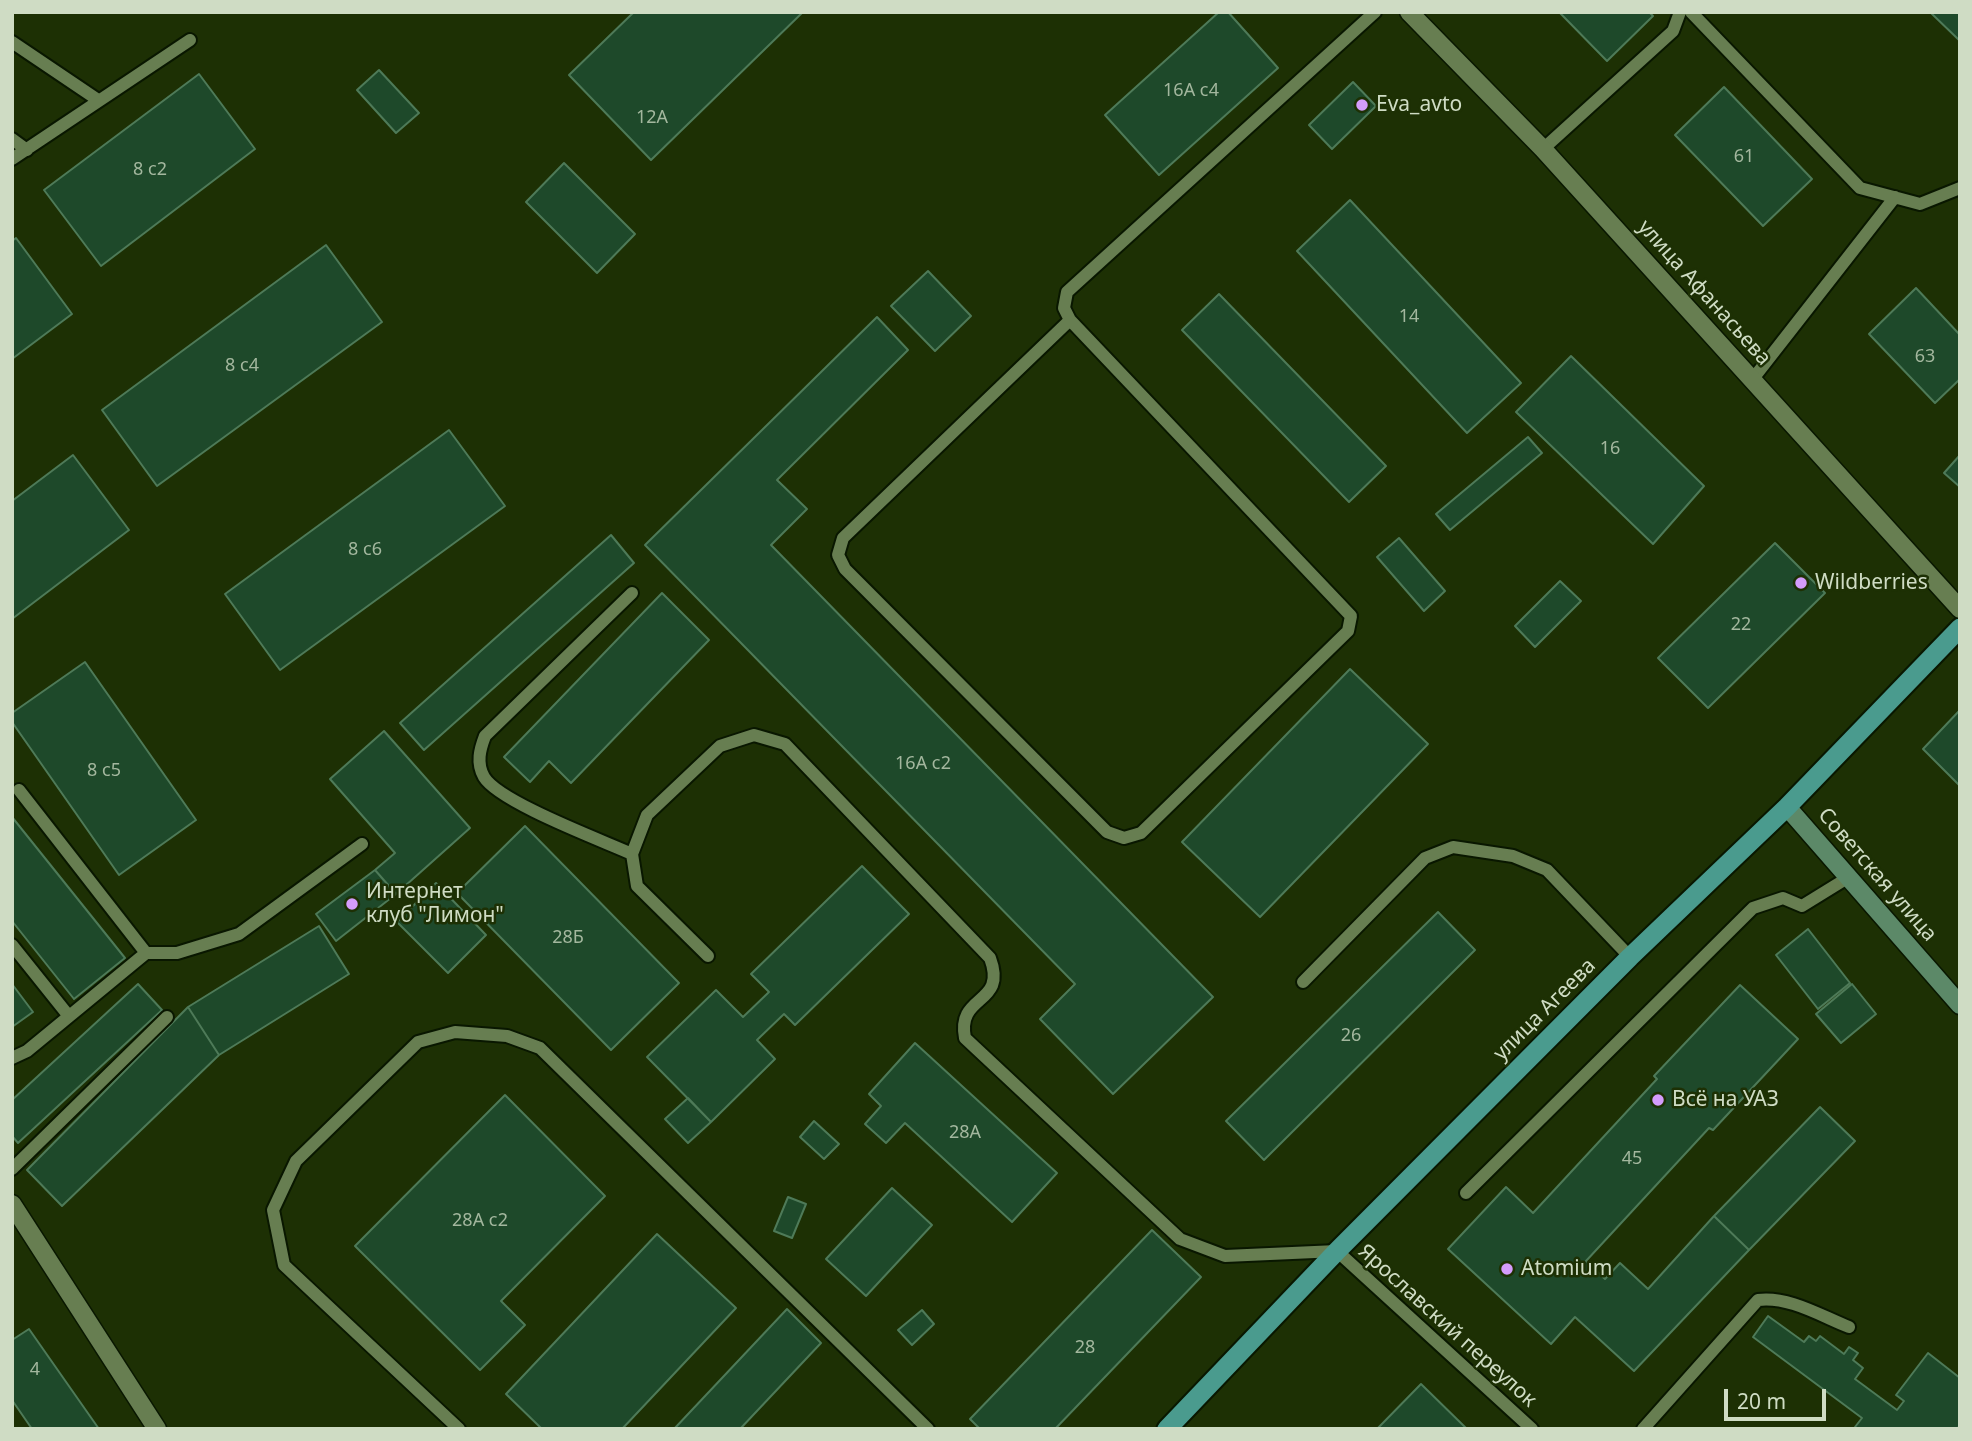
<!DOCTYPE html>
<meta charset="utf-8">
<style>
body{margin:0}
#map{position:relative;width:1972px;height:1441px;overflow:hidden;background:#1d3004;font-family:"Noto Sans",sans-serif}
canvas{display:block}
.frame{position:absolute;inset:0;border:14px solid #cfdcc4;pointer-events:none}
.scale{position:absolute;left:1724px;top:1389px;width:102px;height:32px;box-sizing:border-box;border:4px solid #cfdcc4;border-top:0;padding-left:9px;font-size:21px;line-height:24px;white-space:nowrap;color:#cfdcc4;-webkit-text-stroke:5px #1d3004;paint-order:stroke}
</style>
<div id="map">
<canvas width="1972" height="1441"></canvas>
<div class="frame"></div>
<div class="scale">20 m</div>
</div>
<script>
const g = document.querySelector('canvas').getContext('2d');
g.lineJoin = 'round';
function paint(path, color) { g.fillStyle = color; g.fill(path, 'evenodd'); }
function strokePath(path, color, width, dash) { g.strokeStyle = color; g.lineWidth = width; g.lineCap = dash ? 'butt' : 'round'; g.setLineDash(dash || []); g.stroke(path); }
function write(font, color, halo, rows, align = 'center') {
  g.font = font + ' "Noto Sans",sans-serif'; g.lineWidth = 5; g.setLineDash([]); g.textBaseline = 'middle'; g.strokeStyle = halo; g.fillStyle = color; for (const [text, x, y, turn = 0] of rows) {
    g.save(); g.translate(x, y); g.rotate((+turn || 0) * Math.PI / 180); g.textAlign = isNaN(turn) ? turn : align; if (halo) g.strokeText(text, 0, 0); g.fillText(text, 0, 0); g.restore();
  }
}
const building = new Path2D(`
 M634 12H803L651 160 569 75Z
 M1219 12H1228L1278 68 1159 175 1105 115Z
 M1559 12H1649L1653 16 1607 61Z
 M1960 12V41L1931 13Z
 M379 70 419 113 396 133 357 90Z
 M199 74 255 149 101 266 44 190Z
 M1353 82 1376 106 1332 149 1309 125Z
 M1724 87 1812 179 1763 226 1675 135Z
 M564 163 635 234 597 273 526 202Z
 M1350 200 1521 383 1467 433 1297 251Z
 M16 238 72 314 12 359V241Z
 M326 245 382 322 157 486 102 410Z
 M928 271 971 316 935 351 891 306Z
 M1916 288 1960 335V379L1935 403 1869 334Z
 M1219 294 1386 466 1349 502 1182 330Z
 M877 317 908 350 777 480 807 509 771 545 1213 997 1113 1094 1040 1019 1075 984 645 545Z
 M1571 356 1704 486 1653 544 1516 412Z
 M449 430 505 506 280 670 225 594Z
 M1528 437 1542 453 1450 530 1436 514Z
 M73 455 129 530 12 619V501Z
 M1960 455V487L1944 473Z
 M611 535 634 563 424 750 400 723Z
 M1399 538 1445 591 1424 611 1377 557Z
 M1775 543 1825 593 1708 708 1658 658Z
 M1560 581 1581 601 1535 647 1515 626Z
 M662 593 709 640 571 783 549 761 530 782 504 757Z
 M85 662 196 820 119 875 12 722V713Z
 M1350 669 1428 744 1260 917 1182 842Z
 M1960 710V785H1959L1923 749Z
 M384 731 470 828 396 894 375 870 395 853 330 779Z
 M12 817 125 958 74 999 12 921Z
 M525 826 679 983 611 1050 457 893Z
 M862 866 909 914 795 1025 784 1014 757 1040 775 1059 711 1122 647 1057 716 990 743 1017 769 992 751 974Z
 M375 870 396 894 336 941 316 914Z
 M436 883 486 935 448 973 397 922Z
 M1438 912 1475 950 1264 1160 1226 1121Z
 M319 926 349 974 219 1055 188 1007Z
 M1808 929 1850 983 1818 1009 1776 955Z
 M12 984 33 1012 12 1027Z
 M138 984 162 1010 18 1143 12 1136V1100Z
 M1852 984 1876 1014 1841 1043 1816 1014Z
 M1740 985 1798 1039 1713 1130 1709 1128 1586 1261 1605 1279 1620 1263 1648 1289 1714 1216 1749 1250 1634 1371 1575 1317 1551 1344 1448 1249 1506 1187 1533 1213 1657 1079 1654 1076Z
 M188 1007 219 1055 62 1206 27 1170Z
 M915 1043 1057 1173 1012 1222 905 1123 886 1143 865 1124 881 1106 869 1094Z
 M505 1095 605 1196 501 1301 525 1325 480 1370 355 1246Z
 M688 1098 711 1122 688 1143 665 1119Z
 M1820 1107 1855 1141 1749 1250 1714 1216Z
 M814 1121 839 1144 824 1159 800 1137Z
 M892 1188 932 1225 866 1296 826 1259Z
 M788 1197 806 1204 792 1238 774 1231Z
 M1152 1230 1201 1277 1055 1429H980L970 1419Z
 M657 1234 736 1308 622 1429H542L506 1394Z
 M787 1309 821 1343 740 1429H674Z
 M922 1310 934 1324 912 1345 898 1330Z
 M1768 1316 1804 1342 1809 1336 1816 1341 1820 1336 1844 1354 1849 1347 1858 1353 1853 1360 1863 1368 1855 1379 1897 1410 1904 1401 1896 1395 1928 1353 1960 1378V1425L1957 1429H1857L1855 1427 1862 1418 1753 1337Z
 M29 1329 99 1429H32L12 1400V1340Z
 M1421 1384 1467 1429H1377Z`);
const service = new Path2D(`
 M1691 12 1860 188 1920 204 1960 188
 M12 42 98 100
 M12 139 27 150
 M1543 149 1673 31 1680 12
 M12 159 190 40
 M1070 320 843 538 838 555 845 569 1107 832 1124 838 1141 833 1348 631 1351 616 1070 320 1064 308 1067 292 1375 12
 M1752 380 1895 197
 M19 790 146 953
 M632 854C601 840 499 802 484 777 476 763 480 749 485 736L632 593
 M12 945 68 1015
 M708 956 637 886 632 854 647 815 720 746 754 735 785 744 990 958C1008 1006 956 993 965 1038L1180 1239 1225 1256 1337 1251 1532 1429
 M1303 982 1425 858 1453 847 1513 856 1547 870 1630 957
 M12 1058 27 1051 146 953H177L239 934 362 844
 M12 1169 167 1017
 M1466 1193 1753 908 1783 898 1802 906 1849 877
 M459 1429 284 1265 273 1210 296 1161 418 1042 455 1032 507 1036 540 1048 928 1429
 M1643 1429 1758 1300C1789 1296 1821 1316 1849 1327`);
const minor = new Path2D(`
 M1409 12 1543 149 1960 609
 M12 1204 157 1429`);
const secondary = new Path2D(`
 M1787 807 1960 1005`);
const trunk = new Path2D(`
 M1167 1429 1337 1251 1630 957 1787 807 1960 628`);
const markers = [
 [1362,105,7,"#d49cfb"],
 [1801,583,7,"#d49cfb"],
 [352,904,7,"#d49cfb"],
 [1658,1100,7,"#d49cfb"],
 [1507,1269,7,"#d49cfb"]
];
const numberNames = [
 ["16А с4",1191,91],
 ["12А",652,118],
 ["61",1744,157],
 ["8 с2",150,170],
 ["14",1409,317],
 ["63",1925,357],
 ["8 с4",242,366],
 ["16",1610,449],
 ["8 с6",365,550],
 ["22",1741,625],
 ["16А с2",923,764],
 ["8 с5",104,771],
 ["28Б",568,938],
 ["26",1351,1036],
 ["28А",965,1133],
 ["45",1632,1159],
 ["28А с2",480,1221],
 ["28",1085,1348],
 ["4",35,1370]
];
const poiNames = [
 ["Eva_avto",1376,105],
 ["Wildberries",1815,583],
 ["Интернет",366,892],
 ["клуб \"Лимон\"",366,916],
 ["Всё на УАЗ",1672,1100],
 ["Atomium",1521,1269]
];
const streetNames = [
 ["улица Афанасьева",1704,293,48],
 ["Советская улица",1877,875,49],
 ["улица Агеева",1545,1010,-45],
 ["Ярославский переулок",1447,1326,42]
];
paint(building, '#1e492a');
strokePath(building, '#4e7a58', 2);
strokePath(service, '#091700', 16);
strokePath(minor, '#091700', 21);
strokePath(secondary, '#091700', 21);
strokePath(trunk, '#091700', 23);
strokePath(service, '#677e51', 12);
strokePath(minor, '#677e51', 18);
strokePath(secondary, '#5c8968', 18);
strokePath(trunk, '#4a9b8e', 19);
for (const [x, y, r, color] of markers) { const dot = new Path2D(); dot.arc(x, y, r, 0, 2 * Math.PI); g.fillStyle = color; g.fill(dot); strokePath(dot, '#1d3004', 2.5); }
write('18px', '#a3b79e', null, numberNames);
write('21px', '#cfdcc4', '#1d3004', poiNames, 'left');
write('21px', '#cfdcc4', '#1d3004', streetNames);
</script>
